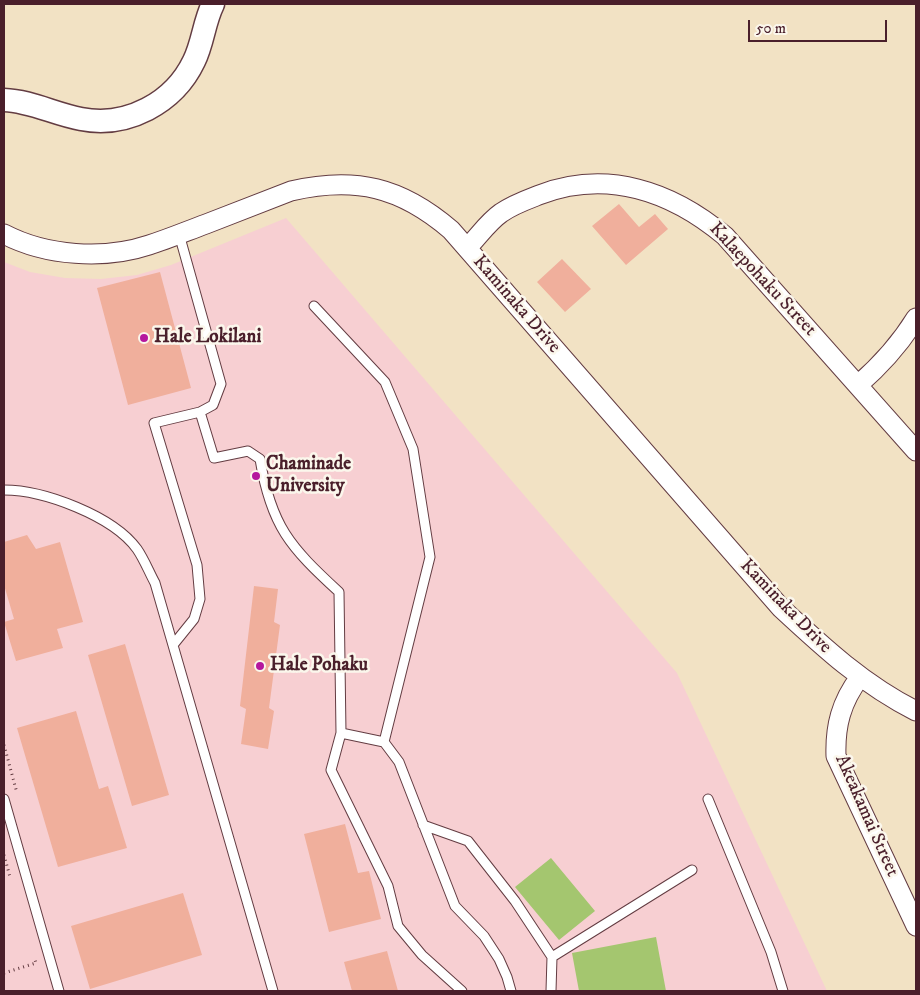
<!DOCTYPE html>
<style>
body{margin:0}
#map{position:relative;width:920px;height:995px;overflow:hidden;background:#f2e2c4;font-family:"IM FELL DW Pica",serif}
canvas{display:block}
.frame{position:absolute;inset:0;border:5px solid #4a1f2b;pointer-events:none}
.scale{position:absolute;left:748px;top:20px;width:139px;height:22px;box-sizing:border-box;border:2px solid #4a1f2b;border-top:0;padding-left:6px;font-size:15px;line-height:18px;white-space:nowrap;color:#4a1f2b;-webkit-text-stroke:4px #fbf7ec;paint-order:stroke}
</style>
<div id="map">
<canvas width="920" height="995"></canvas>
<div class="frame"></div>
<div class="scale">50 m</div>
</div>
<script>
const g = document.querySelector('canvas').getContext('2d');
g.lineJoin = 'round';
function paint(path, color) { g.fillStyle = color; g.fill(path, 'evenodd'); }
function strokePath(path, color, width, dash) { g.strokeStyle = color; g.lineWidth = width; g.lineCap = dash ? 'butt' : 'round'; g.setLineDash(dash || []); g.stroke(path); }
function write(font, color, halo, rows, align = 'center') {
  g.font = font + ' "IM FELL DW Pica",serif'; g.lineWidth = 5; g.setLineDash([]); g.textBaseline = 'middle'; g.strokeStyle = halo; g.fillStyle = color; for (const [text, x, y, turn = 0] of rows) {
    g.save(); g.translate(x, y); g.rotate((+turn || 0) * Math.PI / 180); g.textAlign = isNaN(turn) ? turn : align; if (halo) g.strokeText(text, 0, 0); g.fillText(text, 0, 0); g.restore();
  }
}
const built = new Path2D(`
 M286 218 677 673 827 991H4V262L30 272 65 278 101 279 137 275 171 265Z`);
const green = new Path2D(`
 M551 858 595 911 559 940 515 887Z
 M656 937 666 991H579L572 953Z`);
const building = new Path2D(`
 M619 204 639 227 655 214 668 229 626 265 592 226Z
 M562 259 591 289 565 312 537 282Z
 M160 272 191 388 128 405 97 288Z
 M27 535 36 549 60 542 83 622 57 629 63 648 16 661 4 622 14 619 4 585V542Z
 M254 586 278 589 274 622 280 625 269 708 274 711 268 749 241 744 246 709 240 706Z
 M125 644 169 795 132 806 88 655Z
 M76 711 99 789 108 786 127 848 58 867 17 728Z
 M345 824 358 873 369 871 381 919 329 932 304 834Z
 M183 893 202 955 90 989 71 926Z
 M387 951 398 991H352L344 962Z`);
const path = new Path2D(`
 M4 745 17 793
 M4 855 10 877
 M4 973 36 963 35 960`);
const service = new Path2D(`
 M314 306 385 382 413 449 430 557 384 742
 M200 412 214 458 248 451 260 459C271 526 290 547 339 592L341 733 331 770 388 886 398 926 422 955 462 991
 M4 490C44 490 113 516 137 549 144 559 149 572 155 583L273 991
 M173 645 194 619 200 599 197 565 154 423 200 412 213 405 221 384 179 234
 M341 733 384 742 399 762 455 906 484 936 499 959 507 977 511 991
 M4 799 59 991
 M708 799 771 952 783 991
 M423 825 468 841 515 901 552 957 692 870
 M551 991 552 957`);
const minor = new Path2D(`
 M4 234C46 256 104 260 149 245 168 239 187 231 206 224 235 213 263 202 291 191 355 176 401 187 451 230L781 608C823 647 864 685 916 711
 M467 248C478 237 488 222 501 213 512 205 526 200 539 195 607 169 671 191 725 236L916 451
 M858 385C881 365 900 344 916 318
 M860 677C841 702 835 726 836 756L916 926`);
const tertiary = new Path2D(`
 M4 100C31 101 54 114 81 119 127 128 174 103 194 61 203 43 204 22 213 4`);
const markers = [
 [144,338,5,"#b5179e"],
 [256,476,5,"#b5179e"],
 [260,666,5,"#b5179e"]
];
const streetNames = [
 ["Kalaepohaku Street",762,280,47],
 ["Kaminaka Drive",516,305,49],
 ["Kaminaka Drive",785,607,46],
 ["Akeakamai Street",866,816,66]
];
const poiNames = [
 ["Hale Lokilani",154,338],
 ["Chaminade",266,465],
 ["University",266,487],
 ["Hale Pohaku",270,666]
];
paint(built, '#f7cfd2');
paint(green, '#a4c66f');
paint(building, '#f0af9c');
strokePath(service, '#633c42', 11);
strokePath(minor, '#633c42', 21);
strokePath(tertiary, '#633c42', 25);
strokePath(path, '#633c42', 3, [1, 4]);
strokePath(service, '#fff', 9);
strokePath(minor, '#fff', 19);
strokePath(tertiary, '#fff', 22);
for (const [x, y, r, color] of markers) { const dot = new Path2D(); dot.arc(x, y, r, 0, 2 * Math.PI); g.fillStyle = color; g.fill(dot); strokePath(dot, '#fbf7ec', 2); }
write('19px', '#4a1f2b', '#fbf7ec', streetNames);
write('bold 19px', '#4a1f2b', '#fbf7ec', poiNames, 'left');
</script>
